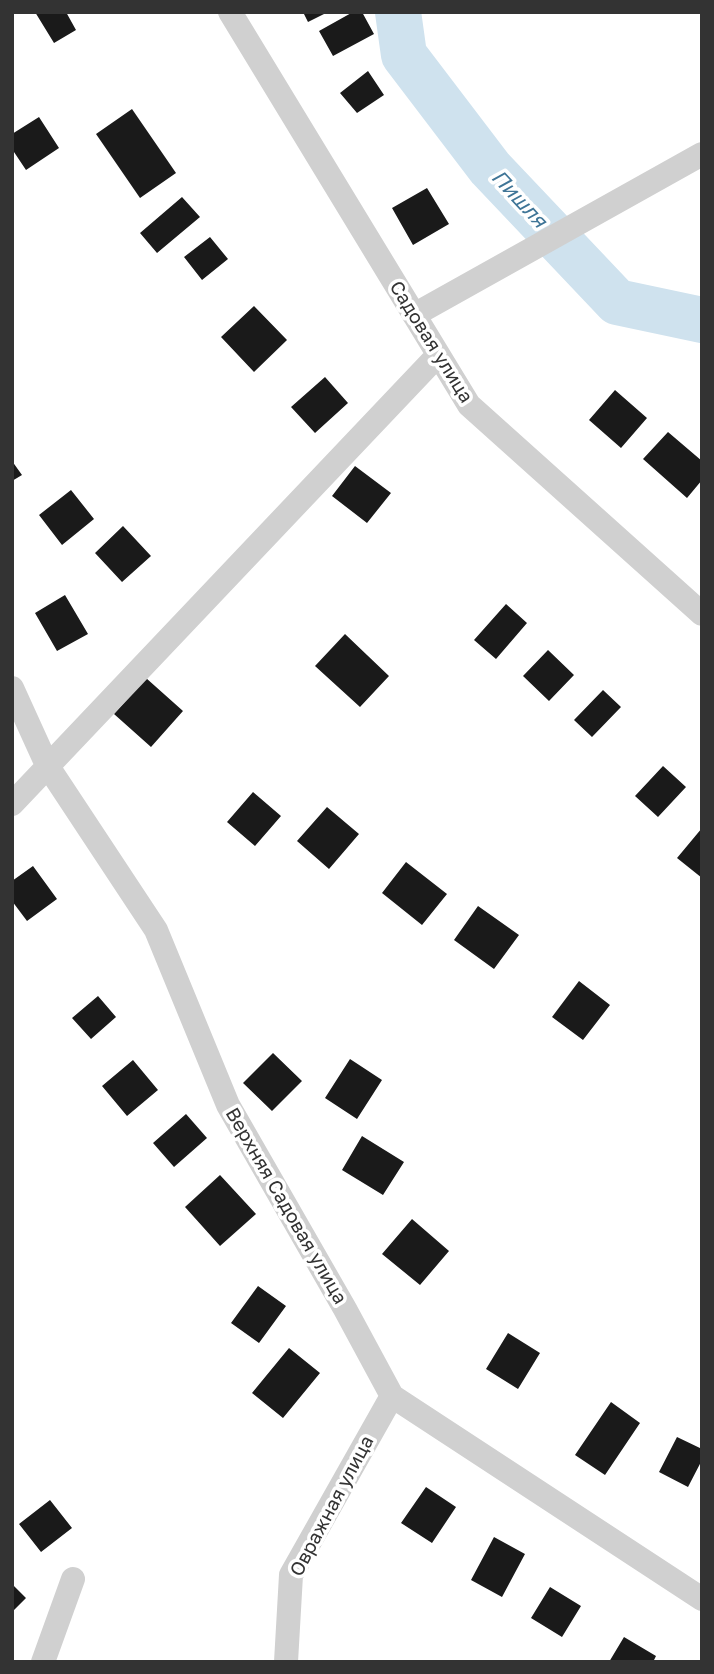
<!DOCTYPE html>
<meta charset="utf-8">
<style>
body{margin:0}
#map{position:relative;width:714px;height:1674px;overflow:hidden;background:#fff;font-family:"Golos Text",sans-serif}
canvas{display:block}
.frame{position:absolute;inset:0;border:14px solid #333;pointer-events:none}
</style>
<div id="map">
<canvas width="714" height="1674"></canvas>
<div class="frame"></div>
</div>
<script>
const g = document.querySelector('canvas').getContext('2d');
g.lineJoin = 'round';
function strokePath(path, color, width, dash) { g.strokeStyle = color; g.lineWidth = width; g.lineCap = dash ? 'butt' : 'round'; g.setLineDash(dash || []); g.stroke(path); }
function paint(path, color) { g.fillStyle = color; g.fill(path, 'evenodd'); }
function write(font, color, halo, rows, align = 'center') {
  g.font = font + ' "Golos Text",sans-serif'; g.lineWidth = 7; g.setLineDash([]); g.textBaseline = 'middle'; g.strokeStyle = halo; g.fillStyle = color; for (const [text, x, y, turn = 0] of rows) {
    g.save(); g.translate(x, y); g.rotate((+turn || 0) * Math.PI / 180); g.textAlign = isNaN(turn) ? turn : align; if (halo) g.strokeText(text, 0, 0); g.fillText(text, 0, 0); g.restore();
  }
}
const river = new Path2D(`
 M398 12 404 55 490 168 617 302 702 320`);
const building = new Path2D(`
 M35 12H66L76 30 54 43Z
 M303 12H328L308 22Z
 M353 12H362L374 34 333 56 319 31Z
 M368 71 384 95 357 113 340 93Z
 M132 109 176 173 140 198 96 134Z
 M39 117 59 148 26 170 12 149V134Z
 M427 188 449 224 413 245 392 208Z
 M182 197 200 217 157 253 140 233Z
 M210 237 228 259 202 280 184 257Z
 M254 306 287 340 254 372 221 337Z
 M325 377 348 403 315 433 291 407Z
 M615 390 647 418 621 448 589 420Z
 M668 432 702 461V480L687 498 643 459Z
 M12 461 22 475 12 481Z
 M355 466 391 493 367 523 332 496Z
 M71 490 94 519 62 545 39 515Z
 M123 526 151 556 122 582 95 553Z
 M65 595 88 634 57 651 35 613Z
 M506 604 527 623 496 659 474 640Z
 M345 634 389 676 360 707 315 666Z
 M548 650 574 675 549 701 523 676Z
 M146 678 183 711 151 747 114 714Z
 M603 690 621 707 592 737 574 720Z
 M663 766 686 787 658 817 635 796Z
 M253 792 281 816 255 846 227 822Z
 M327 807 359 834 329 869 297 841Z
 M702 828V878L677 858Z
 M406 862 447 894 422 925 382 893Z
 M33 866 57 899 27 921 12 901V881Z
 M478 906 519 935 494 969 454 940Z
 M579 981 610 1005 583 1040 552 1017Z
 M98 996 116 1017 91 1039 72 1018Z
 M273 1053 302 1081 272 1111 243 1083Z
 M350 1059 382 1080 357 1119 325 1098Z
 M133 1060 158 1090 127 1116 102 1086Z
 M186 1114 207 1138 174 1167 153 1143Z
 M362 1136 404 1162 383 1195 342 1170Z
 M220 1175 256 1214 220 1246 185 1207Z
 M412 1219 449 1251 420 1285 382 1254Z
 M258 1286 286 1306 259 1343 231 1323Z
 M508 1333 540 1353 518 1389 486 1369Z
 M289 1348 320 1373 283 1418 252 1393Z
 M611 1402 640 1423 605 1475 575 1455Z
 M677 1437 702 1449V1460L688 1487 659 1472Z
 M426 1487 456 1507 432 1543 401 1523Z
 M50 1500 72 1528 41 1552 19 1524Z
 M494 1537 525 1554 502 1597 471 1580Z
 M12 1584 26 1598 12 1612Z
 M550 1587 581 1606 562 1637 531 1618Z
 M624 1637 656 1656 653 1662H609Z`);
const minor = new Path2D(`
 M230 12 469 405 702 614
 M414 315 702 154
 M12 688 47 765 156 930 228 1105 345 1309 392 1396 702 1599
 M12 804 438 355
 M43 1662 73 1579
 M286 1662 291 1575 392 1396`);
const streetNames = [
 ["Садовая улица",431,342,58],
 ["Верхняя Садовая улица",286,1206,60],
 ["Овражная улица",332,1506,-62]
];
const waterNames = [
 ["Пишля",519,199,47]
];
strokePath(river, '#cfe2ee', 46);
paint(building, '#1a1a1a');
strokePath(minor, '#d0d0d0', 24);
write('19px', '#333', '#fff', streetNames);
write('italic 21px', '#3f7597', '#fff', waterNames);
</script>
